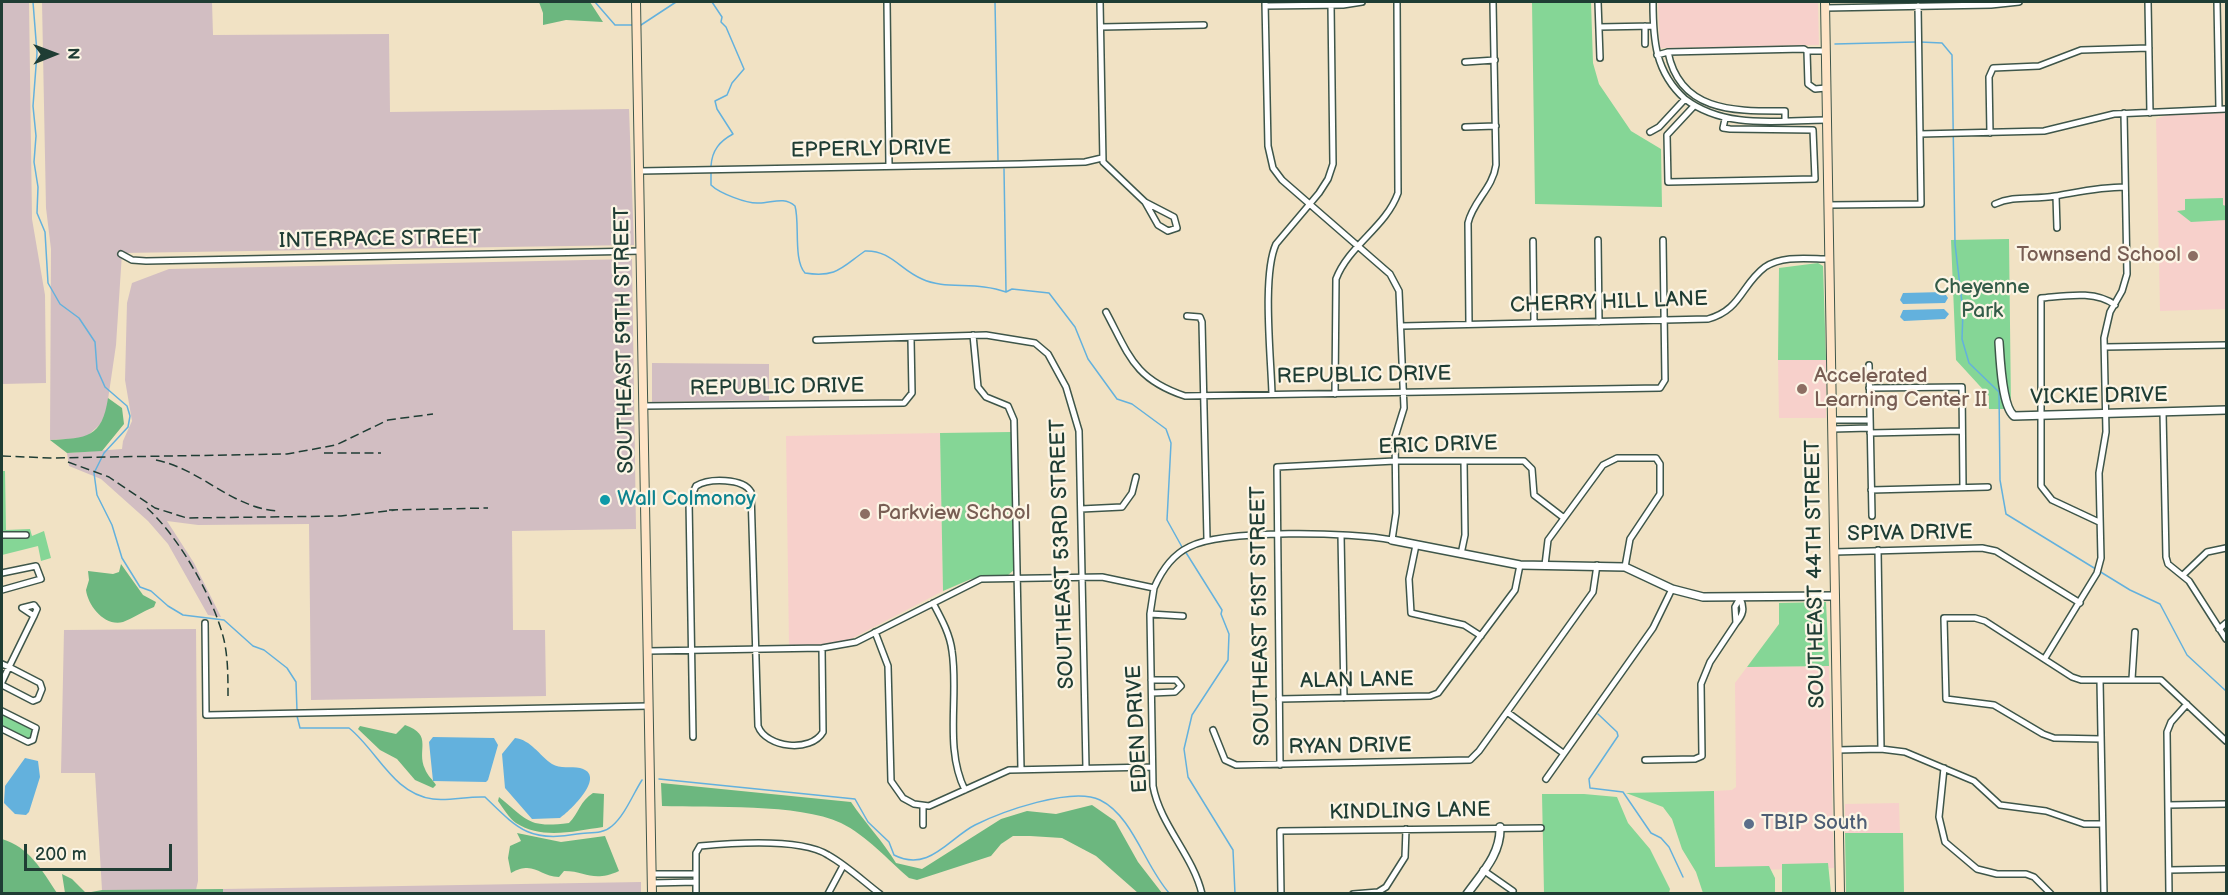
<!DOCTYPE html>
<style>
body{margin:0}
#map{position:relative;width:2228px;height:895px;overflow:hidden;background:#f1e2c4;font-family:"Balsamiq Sans",sans-serif}
canvas{display:block}
.frame{position:absolute;inset:0;border:3px solid #1f3d34;pointer-events:none}
.north{position:absolute;left:24px;top:24px;width:60px;height:60px;-webkit-text-stroke:4px #fcf5e5;paint-order:stroke;rotate:89deg;font-size:16px;font-weight:700;line-height:24px;text-align:center;color:#1f3d34}
.north::after{content:'';display:block;margin:auto;width:21px;height:27px;background:#1f3d34;clip-path:polygon(50% 0,100% 100%,50% 72%,0 100%)}
.scale{position:absolute;left:24px;top:844px;width:148px;height:27px;box-sizing:border-box;border:3px solid #1f3d34;border-top:0;padding-left:8px;font-size:18px;line-height:21px;white-space:nowrap;color:#1f3d34;-webkit-text-stroke:4px #fcf5e5;paint-order:stroke}
</style>
<div id="map">
<canvas width="2228" height="895"></canvas>
<div class="frame"></div>
<div class="north">N</div>
<div class="scale">200 m</div>
</div>
<script>
const g = document.querySelector('canvas').getContext('2d');
g.lineJoin = 'round';
function paint(path, color) { g.fillStyle = color; g.fill(path, 'evenodd'); }
function strokePath(path, color, width, dash) { g.strokeStyle = color; g.lineWidth = width; g.lineCap = dash ? 'butt' : 'round'; g.setLineDash(dash || []); g.stroke(path); }
function write(font, color, halo, rows, align = 'center') {
  g.font = font + ' "Balsamiq Sans",sans-serif'; g.lineWidth = 4.5; g.setLineDash([]); g.textBaseline = 'middle'; g.strokeStyle = halo; g.fillStyle = color; for (const [text, x, y, turn = 0] of rows) {
    g.save(); g.translate(x, y); g.rotate((+turn || 0) * Math.PI / 180); g.textAlign = isNaN(turn) ? turn : align; if (halo) g.strokeText(text, 0, 0); g.fillText(text, 0, 0); g.restore();
  }
}
const built = new Path2D(`
 M1658 2H1818L1819 45 1660 48Z
 M2226 113V309L2160 311 2156 119 2169 114Z
 M1778 360H1826V418H1779Z
 M940 433 943 591 847 641 824 645H789L786 436Z
 M1829 666 1834 868 1715 871 1714 791 1732 790 1736 787 1735 683 1747 667Z
 M1899 803 1900 833H1845V804Z`);
const industrial = new Path2D(`
 M2 2H29L32 219 45 295 46 383 2 384Z
 M42 2H212L213 35 389 34 390 112 629 109 634 245 122 253 116 345 105 420 85 438 50 440 51 249 46 208Z
 M632 259 636 529 512 531 513 630H545L546 696 311 700 309 524 198 525 167 521 194 563 221 617 208 615 168 544 148 521 101 479 69 466 67 453 122 449 123 441 132 421 125 380 127 303 132 283 169 269Z
 M652 363 769 364V400L652 402Z
 M196 629 198 881 196 890H102L95 773H61L64 630Z
 M641 882V893L223 894V889Z`);
const green = new Path2D(`
 M1532 2H1591L1593 63 1599 84 1631 131 1661 149 1662 207 1535 204Z
 M2223 198V205L2226 206V220L2191 222 2177 211 2185 210V199Z
 M2009 239 2011 409H1989V396L1956 360 1951 240Z
 M1818 263 1823 266 1826 360H1778L1779 268Z
 M1011 432 1014 570 1008 575 971 579 943 591 940 433Z
 M2 471H5L6 530 30 529 32 536 44 531 51 558 41 561 38 546 2 555Z
 M1826 602 1829 666 1747 667 1779 624V603Z
 M2 713 35 729 30 741 2 728Z
 M1714 791 1715 867 1769 866 1775 878V893H1703L1696 872 1682 849 1672 819 1663 807 1626 793Z
 M1542 794H1584L1617 797 1628 823 1650 849 1670 889 1669 893H1544Z
 M1845 833H1903L1904 893H1846Z
 M1828 863 1831 893H1782V864Z`);
const forest = new Path2D(`
 M539 2H590L603 22 566 20 543 25V13Z
 M108 398 122 408 124 424 102 451 67 453 50 440C87 438 102 438 108 398Z
 M121 564 143 595 156 602 154 607C143 611 134 618 123 622 105 627 88 606 86 590L89 580 88 571 113 574 119 572Z
 M405 725C434 735 416 750 425 769 427 775 433 780 436 785L433 788 415 780 397 759 380 750 358 729 360 726 396 734Z
 M661 783 851 802C865 823 883 841 896 863L922 869 1001 819 1027 811 1056 814 1092 805 1115 821 1138 862 1162 893H1138L1096 856 1062 838 1030 836H1013L1001 844 991 856 917 880 909 878C888 860 866 835 841 823 798 803 711 808 662 806Z
 M593 793 604 794 603 827C575 831 542 840 516 823 509 818 503 808 498 801L499 797C529 821 528 828 569 823 579 813 580 801 593 793Z
 M517 833 561 842 605 836 619 871C592 883 587 871 564 871L559 877C539 877 535 860 511 873L508 858 510 846 521 841Z
 M2 839C29 847 42 870 57 893H2Z
 M62 874 72 879 86 893 102 890 223 889V893H65Z`);
const water = new Path2D(`
 M1944 292 1948 298 1945 303 1903 304 1900 300 1903 293Z
 M1944 309 1949 314 1945 319 1904 321 1900 317 1903 310Z
 M433 737 494 738 498 745 488 780 486 782 433 781 429 742Z
 M515 738C531 740 539 755 552 764 560 769 571 766 580 768 608 775 570 811 560 818L532 819 505 788 502 754Z
 M25 758 38 761 40 777 29 812 26 815 15 814 4 803 5 786Z`);
const stream = new Path2D(`
 M33 2 37 53 33 106 36 136 34 162 38 187 37 213 45 232 48 283 60 304 79 318 95 342 97 369 105 387 127 406 130 416 128 427 104 453 94 473 97 495 112 525 122 558 140 587 151 591 168 606 183 615 224 620 253 646 264 650 287 668 296 682 297 711
 M595 2 615 25H633
 M995 2 998 160
 M641 25 676 2
 M1920 42 1942 43 1952 55 1955 244 1963 311 1962 339 1969 363 1999 392 2000 480 2006 514 2130 590 2160 604 2187 655 2226 691
 M1835 44 1915 42
 M711 166C712 150 720 141 733 134L717 109 715 101 727 95 732 83 744 69 726 27 721 22 722 17 712 2
 M1004 169 1006 291
 M711 171V185C719 193 747 204 759 203 772 203 784 196 795 206 800 223 793 260 805 273 837 278 842 267 865 251 891 250 900 270 922 279 945 290 977 281 1006 292L1012 289 1049 293 1075 327 1088 359 1117 399 1132 404 1166 429 1171 443 1167 520 1182 547
 M1185 551 1222 610 1221 614 1229 634 1228 660 1192 715 1184 749 1188 777 1233 850 1235 894
 M1598 714 1617 732 1618 736 1589 779 1590 788 1623 792 1651 833 1661 838 1669 847 1683 877
 M297 716 300 728H349C377 750 393 794 433 799 450 801 468 796 485 797 517 828 529 843 577 834 589 832 602 835 612 826 625 815 633 794 642 780
 M659 779 855 799 868 822 889 842 894 855C929 873 949 838 975 825 1001 812 1072 786 1100 800 1133 816 1145 867 1170 894`);
const minor = new Path2D(`
 M887 2 889 166
 M1100 2 1103 162 1145 202 1174 217 1177 228 1168 231 1158 225 1145 202
 M1598 2 1600 58
 M1653 2C1653 40 1655 72 1685 99
 M2148 2 2150 113
 M2217 2 2219 109
 M1265 6 1343 5 1362 2
 M1825 8 1991 5 2019 2
 M1645 26V44
 M1101 27 1204 25
 M1599 27 1653 26
 M1826 51H1807L1808 84 1815 89 1826 88
 M1668 52 1804 49 1807 51
 M1657 55 1668 52C1680 113 1736 111 1785 111V120
 M1465 62 1495 60
 M1694 106 1667 135 1668 182 1815 179 1813 130 1730 129 1723 128 1725 119
 M1465 127 1496 126
 M1650 132 1659 127 1685 99C1726 130 1779 120 1827 120
 M1990 133 1989 77 1993 68 2039 66 2081 50 2149 48
 M1920 134 2044 131 2114 114 2226 109
 M640 171 1021 164 1085 162 1102 158
 M2056 196 2057 228
 M1995 204C2014 195 2034 200 2055 196 2079 192 2100 187 2125 187
 M1828 205 1921 204 1918 6
 M1598 240 1599 322
 M1533 241 1534 323
 M121 254 132 260 146 261 641 251
 M1106 312C1129 355 1134 379 1185 396L1660 388 1665 380 1663 240
 M1187 316 1200 317 1202 322 1207 539
 M1469 324 1468 223C1473 201 1493 188 1496 165L1493 2
 M1402 326 1708 319C1741 310 1741 285 1765 267 1783 255 1809 259 1829 259
 M973 335 978 387 986 397 1008 406 1014 420 1021 769
 M816 340 986 335 1035 343 1048 354 1066 387 1079 431 1086 768
 M2105 347 2226 345
 M1869 365 1872 516
 M1869 388 1962 387 1963 487
 M1272 394C1271 357 1262 275 1276 244L1319 193 1328 179 1333 164 1331 5
 M1335 394 1336 279C1349 245 1386 227 1398 193L1397 2
 M644 406 904 403 912 393 911 339
 M2163 412 2166 557 2168 564 2189 581 2226 639
 M1832 420H1870
 M1832 429 1870 428
 M1870 433 1962 431
 M1871 490 1988 487
 M1081 509 1122 507 1132 493 1136 477
 M2099 522 2052 500 2041 486V298C2065 296 2095 290 2115 305
 M2 535H26
 M1341 535 1344 698
 M1416 545 1409 579 1411 613 1464 625 1481 636
 M1878 550 1881 749
 M1834 552 1982 548 1996 551 2080 603
 M1461 554 1465 535 1464 461
 M1545 565 1548 540 1603 465 1617 458H1656L1660 464V494L1630 539 1625 567
 M2 573 36 566 41 579 2 590
 M2183 575 2207 552 2226 548
 M1154 588 1150 614 1153 786C1160 825 1193 855 1202 894
 M1740 598C1745 609 1743 615 1736 623L1735 607Z
 M933 603C941 618 950 634 952 651 959 696 944 748 965 790
 M1150 614 1183 616
 M205 623 206 715 649 706
 M2219 629 2226 623
 M875 632 888 666 891 781 903 798 914 804 929 806 1009 770 1152 767
 M648 651 822 648 856 642 981 579 1102 577 1154 588C1161 572 1172 555 1189 547 1223 529 1353 532 1392 540L1396 513 1395 437 1404 408 1399 291 1390 274 1282 180 1273 168 1268 146 1265 2
 M2045 658 2097 573 2101 558 2099 473 2106 432 2104 338 2110 312 2122 291 2127 274 2124 113
 M2 664 9 667 34 616 37 609 34 605 22 608 34 616
 M2132 679 2135 632
 M1151 680H1176L1181 686 1175 692 1152 693
 M2100 680 2104 894
 M2 682 9 667 40 683 42 689 38 699 33 701 2 685
 M1279 699 1430 696 1438 693 1515 590 1520 565
 M2 711 36 728 33 740 28 742 2 729
 M1507 712 1563 753
 M1213 730 1225 760 1236 765 1470 760 1479 751 1593 592 1597 565
 M693 737 689 501 696 486C709 478 743 478 751 492L758 726C766 748 811 753 823 732L822 648
 M2101 739 2054 738 2043 734 1994 705 1946 699 1944 618H1975L1985 621 2072 677 2081 680H2161L2226 741
 M1837 750 1881 749 1905 752 1974 781 2000 805 2046 811 2084 824H2102
 M1645 760 1695 759 1702 756 1701 684 1710 662 1736 623
 M1280 765 1277 467 1395 461H1524L1532 469 1534 495 1564 518
 M1944 768 1939 817 1945 842 1977 869 1997 874H2026L2034 877 2051 894
 M1546 779 1653 628 1672 589
 M2168 805 2226 804
 M923 825V806
 M1483 870 1513 891
 M2169 870 2226 869
 M652 874H696
 M652 883 696 882
 M696 894V853L700 846C732 843 801 838 828 855 846 865 863 881 880 894
 M828 894 843 866
 M1281 894 1280 831 1541 828
 M1353 894 1378 892 1386 887 1405 857 1406 829
 M2169 894 2167 732 2171 722 2187 704`);
const tertiary = new Path2D(`
 M1999 342C2000 358 2002 407 2014 416L2226 410
 M1392 540 1520 565 1625 567 1672 589 1703 597 1835 596
 M1467 894C1482 873 1501 854 1500 827`);
const secondary = new Path2D(`
 M636 2 652 894
 M1825 2 1840 894`);
const rail = new Path2D(`
 M324 453H381
 M2 456 50 458 287 454 336 445 388 420 433 414
 M156 460C201 469 230 507 277 511
 M68 462 109 477 155 508 187 518 341 516 396 510
 M147 508C179 537 214 598 224 640 228 658 228 677 228 696
 M389 510 488 508`);
const markers = [
 [2193,256,6,"#8d6e63"],
 [1802,389,6,"#8d6e63"],
 [605,500,6,"#0f9aa8"],
 [865,514,6,"#8d6e63"],
 [1749,824,6,"#5c6f8a"]
];
const streetNames = [
 ["EPPERLY DRIVE",871,150,-1],
 ["INTERPACE STREET",380,240,-1],
 ["CHERRY HILL LANE",1609,303,-2],
 ["SOUTHEAST 59TH STREET",625,340,-91],
 ["REPUBLIC DRIVE",1364,376,-1],
 ["REPUBLIC DRIVE",777,388,-1],
 ["VICKIE DRIVE",2099,397,-1],
 ["ERIC DRIVE",1438,446,-2],
 ["SPIVA DRIVE",1910,534,-1],
 ["SOUTHEAST 53RD STREET",1063,554,-92],
 ["SOUTHEAST 44TH STREET",1816,574,-91],
 ["SOUTHEAST 51ST STREET",1261,616,-91],
 ["ALAN LANE",1357,681,-1],
 ["EDEN DRIVE",1138,729,-93],
 ["RYAN DRIVE",1350,747,-1],
 ["KINDLING LANE",1410,812,-1]
];
const educationNames = [
 ["Townsend School",2181,256,"right"],
 ["Accelerated",1814,377],
 ["Learning Center II",1814,401],
 ["Parkview School",877,514]
];
const parkNames = [
 ["Cheyenne",1982,288],
 ["Park",1982,312]
];
const cultureNames = [
 ["Wall Colmonoy",617,500]
];
const serviceNames = [
 ["TBIP South",1761,824]
];
paint(built, '#f7d0cb');
paint(industrial, '#d2bec2');
paint(green, '#85d696');
paint(forest, '#6cb77f');
paint(water, '#63b1dd');
strokePath(stream, '#63b1dd', 1.5);
strokePath(minor, '#3e564a', 8);
strokePath(tertiary, '#3e564a', 10);
strokePath(secondary, '#3e564a', 10);
strokePath(minor, '#fff', 5);
strokePath(tertiary, '#fff', 7);
strokePath(secondary, '#fee4c6', 8);
strokePath(rail, '#1f3d34', 1.5, [9, 4.5]);
for (const [x, y, r, color] of markers) { const dot = new Path2D(); dot.arc(x, y, r, 0, 2 * Math.PI); g.fillStyle = color; g.fill(dot); strokePath(dot, '#fcf5e5', 2); }
write('21px', '#1f3d34', '#fcf5e5', streetNames);
write('21px', '#785e54', '#fcf5e5', educationNames, 'left');
write('21px', '#335c48', '#fcf5e5', parkNames);
write('21px', '#0d838f', '#fcf5e5', cultureNames, 'left');
write('21px', '#4e5e75', '#fcf5e5', serviceNames, 'left');
</script>
